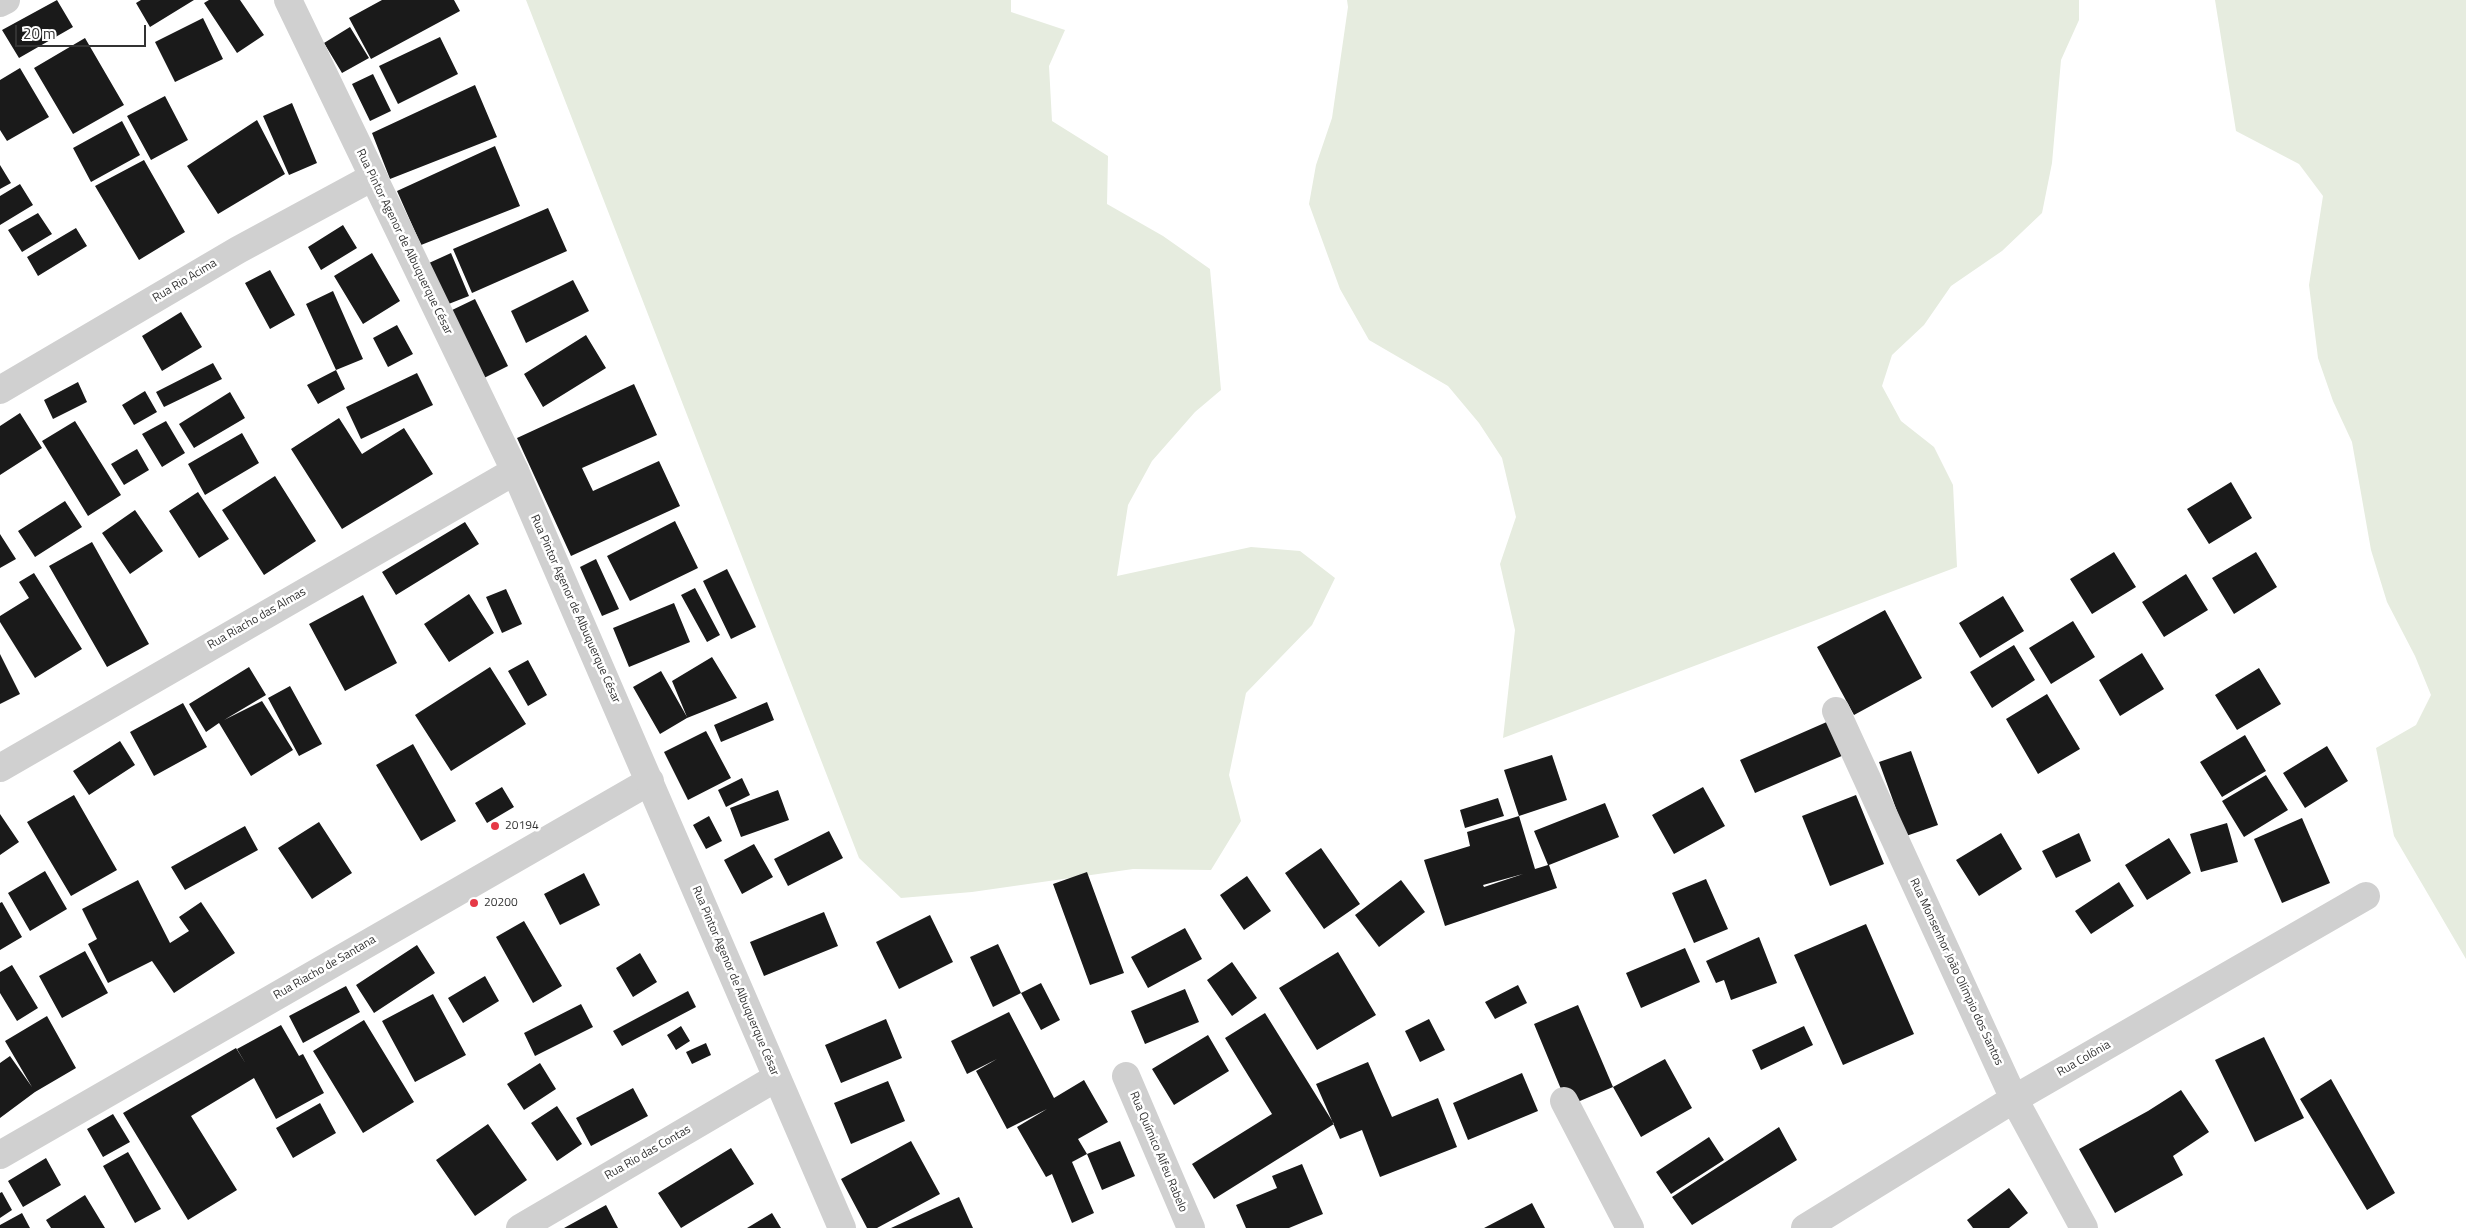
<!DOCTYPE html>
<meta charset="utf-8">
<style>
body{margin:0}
#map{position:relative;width:2466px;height:1228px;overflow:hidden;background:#fff;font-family:"Titillium Web",sans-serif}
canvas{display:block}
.scale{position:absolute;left:15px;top:25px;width:131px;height:22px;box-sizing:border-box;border:2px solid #333;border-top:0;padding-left:6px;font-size:15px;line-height:18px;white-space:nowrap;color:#333;-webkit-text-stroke:4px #fff;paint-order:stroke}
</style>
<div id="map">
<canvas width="2466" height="1228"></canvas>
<div class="scale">20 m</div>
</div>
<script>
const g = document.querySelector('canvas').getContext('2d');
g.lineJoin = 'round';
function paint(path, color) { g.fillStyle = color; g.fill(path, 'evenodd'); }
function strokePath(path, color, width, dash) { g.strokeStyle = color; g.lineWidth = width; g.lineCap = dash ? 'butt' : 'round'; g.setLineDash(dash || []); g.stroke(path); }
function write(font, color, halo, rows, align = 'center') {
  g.font = font + ' "Titillium Web",sans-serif'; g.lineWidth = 5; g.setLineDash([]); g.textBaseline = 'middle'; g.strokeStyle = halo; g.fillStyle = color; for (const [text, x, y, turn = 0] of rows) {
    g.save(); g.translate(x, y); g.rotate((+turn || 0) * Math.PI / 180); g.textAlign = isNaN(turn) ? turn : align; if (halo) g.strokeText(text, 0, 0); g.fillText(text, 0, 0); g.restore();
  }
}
const green = new Path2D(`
 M526 0H1011V12L1065 30 1049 66 1052 121 1108 156 1107 204 1163 236 1210 269 1221 390 1195 412 1152 461 1128 505 1117 576 1251 547 1300 551 1335 578 1312 625 1246 693 1229 775 1241 821 1211 870 1133 869 972 892 901 898 859 858Z
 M1347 0H2079V20L2061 60 2052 163 2042 213 2002 251 1951 286 1924 325 1892 355 1882 386 1901 421 1934 447 1953 485 1957 567 1503 738 1515 630 1500 564 1516 517 1502 458 1479 423 1448 386 1369 340 1340 289 1309 204 1316 165 1332 118 1348 7Z
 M2215 0H2466V959L2394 836 2376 748 2416 725 2431 695 2415 656 2387 602 2371 550 2352 442 2333 401 2318 358 2309 285 2323 196 2299 164 2236 131Z`);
const building = new Path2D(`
 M57 0 73 27 19 58 2 30Z
 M141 0H194L150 27 136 3Z
 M209 0H240L264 35 237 53 204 3Z
 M382 0H454L460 11 371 59 349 18Z
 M203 18 223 59 175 82 155 42Z
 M350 27 369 58 342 73 324 43Z
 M440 37 458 74 398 104 379 66Z
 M85 38 124 105 73 134 34 68Z
 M20 68 49 117 7 141 0 130V80Z
 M373 74 391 111 370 121 352 84Z
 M475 85 497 137 390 179 372 133Z
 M165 96 188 140 151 160 127 116Z
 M292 103 317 163 289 175 263 116Z
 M257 120 285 174 218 214 187 166Z
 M122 121 140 155 91 182 73 148Z
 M495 146 520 206 421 245 397 191Z
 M144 160 185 232 139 260 95 186Z
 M0 165 11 183 0 189Z
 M20 184 33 205 0 225V196Z
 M548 208 567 251 472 293 453 249Z
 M38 213 52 234 22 252 8 230Z
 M343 225 357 248 321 270 308 247Z
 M76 228 87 246 38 276 27 257Z
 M372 253 400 301 363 324 334 276Z
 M451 253 469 296 446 305 429 263Z
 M270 270 295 315 270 329 245 283Z
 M573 280 589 311 526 343 511 311Z
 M333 291 363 359 336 370 306 304Z
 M475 299 508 366 482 379 448 312Z
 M181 312 202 347 162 371 142 336Z
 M397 325 413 354 388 367 373 338Z
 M586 335 606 368 543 407 524 374Z
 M213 363 222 379 164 407 156 392Z
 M336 370 345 389 318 404 307 385Z
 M417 373 433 405 361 439 346 407Z
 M78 382 87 402 53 419 44 400Z
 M634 384 657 435 582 468 593 491 659 461 680 506 571 556 517 438Z
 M145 391 157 412 134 425 122 405Z
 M230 392 245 418 194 448 179 424Z
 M20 413 42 448 0 475V426Z
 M339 418 362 454 404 428 433 474 342 529 291 449Z
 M75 421 121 495 88 516 42 441Z
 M166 421 185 453 162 467 142 434Z
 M242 433 259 463 205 495 188 464Z
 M137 449 149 470 124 485 111 464Z
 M275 476 316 541 264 575 222 510Z
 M2231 482 2252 518 2209 544 2187 509Z
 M198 492 229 539 199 558 169 511Z
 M65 501 82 527 35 557 18 531Z
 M135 510 163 551 130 574 102 533Z
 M675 521 698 568 630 601 607 556Z
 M465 522 479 544 396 595 382 572Z
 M0 534 16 559 0 568Z
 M92 542 149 644 107 667 49 566Z
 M2114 552 2136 587 2092 614 2070 579Z
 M2256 552 2277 587 2234 614 2212 578Z
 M596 559 619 609 602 616 580 567Z
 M727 569 756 627 731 639 703 581Z
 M34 573 82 649 35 678 0 622V616L29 598 19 582Z
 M2186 574 2208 610 2164 637 2142 602Z
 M695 588 720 635 707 642 681 595Z
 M506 589 522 624 502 633 486 597Z
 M469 594 494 633 449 662 424 624Z
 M363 595 397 663 345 691 309 624Z
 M2003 596 2024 631 1980 658 1959 623Z
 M674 603 690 642 629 667 613 628Z
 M1885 610 1922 678 1854 715 1817 647Z
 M2073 621 2095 657 2051 684 2029 648Z
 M2014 645 2035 680 1992 708 1970 672Z
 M2142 653 2164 689 2120 716 2099 680Z
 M0 654 20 694 0 704Z
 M712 657 737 698 687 718 660 734 633 687 661 671 687 717 672 681Z
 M528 660 547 695 528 706 508 671Z
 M249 667 266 695 224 720 262 701 293 750 251 776 219 723 206 732 189 704Z
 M490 667 526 724 451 771 415 715Z
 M2259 668 2281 704 2237 730 2215 695Z
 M290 686 322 744 299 756 268 698Z
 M2047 694 2080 749 2038 774 2006 719Z
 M767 702 774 720 721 742 714 725Z
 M183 703 207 747 154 776 130 732Z
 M1829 721 1844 755 1755 793 1740 760Z
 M706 731 731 778 688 800 664 752Z
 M2245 735 2266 771 2222 797 2200 762Z
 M120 741 135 765 89 795 73 771Z
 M413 744 456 821 421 841 376 765Z
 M2327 746 2348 781 2305 808 2283 773Z
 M1911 751 1938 825 1906 836 1879 762Z
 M1552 755 1567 800 1519 816 1504 770Z
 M2266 775 2288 810 2244 837 2222 801Z
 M742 778 750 795 726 807 718 790Z
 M502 787 514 807 487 823 475 803Z
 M1703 787 1725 826 1674 854 1652 815Z
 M778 790 789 820 741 837 730 808Z
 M74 795 117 870 71 896 27 822Z
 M1856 795 1884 864 1830 886 1802 816Z
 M1498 798 1504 816 1465 828 1460 810Z
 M1605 803 1619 837 1549 865 1557 888 1445 926 1424 860 1470 846 1467 832 1519 816 1535 869 1548 865 1534 831ZM1523 874 1484 887 1483 885Z
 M0 814 19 842 0 855Z
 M709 816 722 841 706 849 693 825Z
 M2302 818 2330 883 2282 903 2254 839Z
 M319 822 352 873 312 899 278 848Z
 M2227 823 2238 862 2201 872 2190 834Z
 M245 826 258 850 185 890 171 867Z
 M829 831 843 858 788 886 774 859Z
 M2001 833 2022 869 1979 896 1956 860Z
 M2079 833 2091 861 2056 878 2042 851Z
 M2169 838 2191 873 2147 900 2125 865Z
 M754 844 773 877 742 894 724 860Z
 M1321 848 1360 904 1324 929 1285 873Z
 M45 871 67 909 30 931 8 893Z
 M1087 872 1124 973 1090 985 1053 884Z
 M584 873 600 905 560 925 544 894Z
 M1247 876 1271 911 1244 930 1220 895Z
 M1706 879 1728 929 1694 943 1672 893Z
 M138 880 170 943 189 931 179 917 201 902 235 953 174 993 152 961 108 983 88 944 97 939 82 909Z
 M1401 880 1425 912 1379 947 1355 915Z
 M2119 882 2134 906 2091 934 2075 911Z
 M2 902 22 937 0 950V903Z
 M824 912 838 946 764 976 750 942Z
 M930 915 953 962 899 989 876 942Z
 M524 921 562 986 533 1003 496 937Z
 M1866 924 1914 1034 1843 1065 1794 955Z
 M1185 928 1202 959 1148 988 1131 957Z
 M1759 937 1777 983 1731 1000 1724 980 1716 983 1706 961Z
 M998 944 1021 993 993 1007 970 957Z
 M417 945 435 973 374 1013 356 985Z
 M1685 948 1700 982 1641 1008 1626 973Z
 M85 951 108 993 62 1018 39 976Z
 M1338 952 1376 1015 1317 1050 1279 988Z
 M640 953 657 982 633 997 616 968Z
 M1232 962 1257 998 1232 1016 1207 980Z
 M12 965 38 1008 17 1021 0 993V972Z
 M485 976 499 1001 463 1023 448 998Z
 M1041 983 1060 1020 1041 1030 1021 993Z
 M1518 985 1527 1003 1495 1019 1485 1002Z
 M346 986 360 1012 303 1043 289 1016Z
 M1185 989 1199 1022 1145 1044 1131 1011Z
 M688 991 696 1007 622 1046 613 1031Z
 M433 994 466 1055 415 1082 382 1021Z
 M581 1004 593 1027 535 1056 524 1033Z
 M1578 1005 1613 1087 1568 1106 1534 1024Z
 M1009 1012 1054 1098 1084 1080 1108 1122 1078 1139 1087 1154 1072 1162 1094 1213 1072 1223 1052 1174 1046 1177 1017 1127 1047 1109 1007 1129 976 1071 997 1059 967 1074 951 1041Z
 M1265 1013 1334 1124 1214 1199 1192 1164 1272 1114 1225 1038Z
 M47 1016 76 1068 35 1092 0 1118V1063L10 1056 32 1087 5 1041Z
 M886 1019 902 1058 841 1083 825 1045Z
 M1429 1019 1445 1050 1420 1062 1405 1031Z
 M364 1020 414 1102 363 1133 313 1051Z
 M281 1025 299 1056 303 1054 324 1093 276 1119 254 1078 191 1116 237 1190 188 1220 123 1113 236 1048 246 1064 237 1049Z
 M681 1026 690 1041 676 1050 667 1035Z
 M1804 1026 1813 1045 1761 1070 1752 1050Z
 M1208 1035 1229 1071 1174 1105 1152 1069Z
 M2264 1037 2304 1118 2255 1142 2215 1060Z
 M706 1043 711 1055 692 1064 686 1052Z
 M1665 1059 1692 1108 1641 1137 1613 1087Z
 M1368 1062 1392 1117 1438 1098 1457 1147 1380 1177 1362 1130 1340 1139 1316 1084Z
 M540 1063 556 1089 524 1110 507 1084Z
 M1522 1073 1538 1111 1468 1140 1453 1103Z
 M2331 1079 2395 1193 2367 1210 2300 1099Z
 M888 1081 905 1121 851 1144 834 1103Z
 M633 1088 648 1116 591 1146 576 1118Z
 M2181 1090 2209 1132 2173 1156 2183 1175 2115 1213 2079 1149 2148 1111Z
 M320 1103 336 1133 293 1158 276 1128Z
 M557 1106 582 1144 557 1161 531 1123Z
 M113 1114 130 1142 103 1157 87 1129Z
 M488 1124 527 1180 475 1216 436 1160Z
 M1779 1127 1797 1160 1692 1225 1672 1197Z
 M1709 1137 1724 1160 1671 1194 1656 1172Z
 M911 1141 940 1194 877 1228H867L841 1179Z
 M1120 1141 1135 1176 1102 1190 1087 1154Z
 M731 1148 754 1184 681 1228 658 1193Z
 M128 1152 161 1209 135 1223 103 1166Z
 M46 1158 61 1185 23 1207 8 1181Z
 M1302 1164 1323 1214 1289 1228H1246L1236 1205 1277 1188 1272 1176Z
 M2009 1188 2028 1213 2009 1228H1973L1967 1220Z
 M2 1192 12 1210 0 1218V1193Z
 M85 1195 105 1228H51L46 1220Z
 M959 1197 973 1228H891Z
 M1532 1203 1545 1228H1484Z
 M606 1205 618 1228H564Z
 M22 1213 30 1228H0V1225Z
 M772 1213 781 1228H747Z`);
const minor = new Path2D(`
 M0 3 6 0
 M0 390 238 250 373 177
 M1836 711 2014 1099 2084 1228
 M0 768 515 471
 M1126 1076 1191 1228
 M1564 1101 1630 1228
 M0 1155 650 781
 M520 1228 776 1078
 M1805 1228 2014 1099 2366 896`);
const tertiary = new Path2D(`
 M288 0 515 471 842 1228`);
const markers = [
 [495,826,5,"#e63946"],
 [474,903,5,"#e63946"]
];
const streetNames = [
 ["Rua Pintor Agenor de Albuquerque César",404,242,64],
 ["Rua Rio Acima",185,281,-31],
 ["Rua Pintor Agenor de Albuquerque César",575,609,66],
 ["Rua Riacho das Almas",257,619,-30],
 ["Rua Riacho de Santana",325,968,-30],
 ["Rua Monsenhor João Olímpio dos Santos",1956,972,65],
 ["Rua Pintor Agenor de Albuquerque César",735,981,67],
 ["Rua Colônia",2084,1059,-30],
 ["Rua Químico Alfeu Rabelo",1158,1152,67],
 ["Rua Rio das Contas",648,1153,-30]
];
const poiNames = [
 ["20194",505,826],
 ["20200",484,903]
];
paint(green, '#e6ecdf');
paint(building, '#1a1a1a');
strokePath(minor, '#d0d0d0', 28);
strokePath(tertiary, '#d0d0d0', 28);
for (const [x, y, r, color] of markers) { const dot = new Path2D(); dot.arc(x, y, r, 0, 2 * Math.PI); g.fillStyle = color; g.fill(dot); strokePath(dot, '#fff', 2); }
write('12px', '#333', '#fff', streetNames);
write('12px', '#333', '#fff', poiNames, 'left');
</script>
